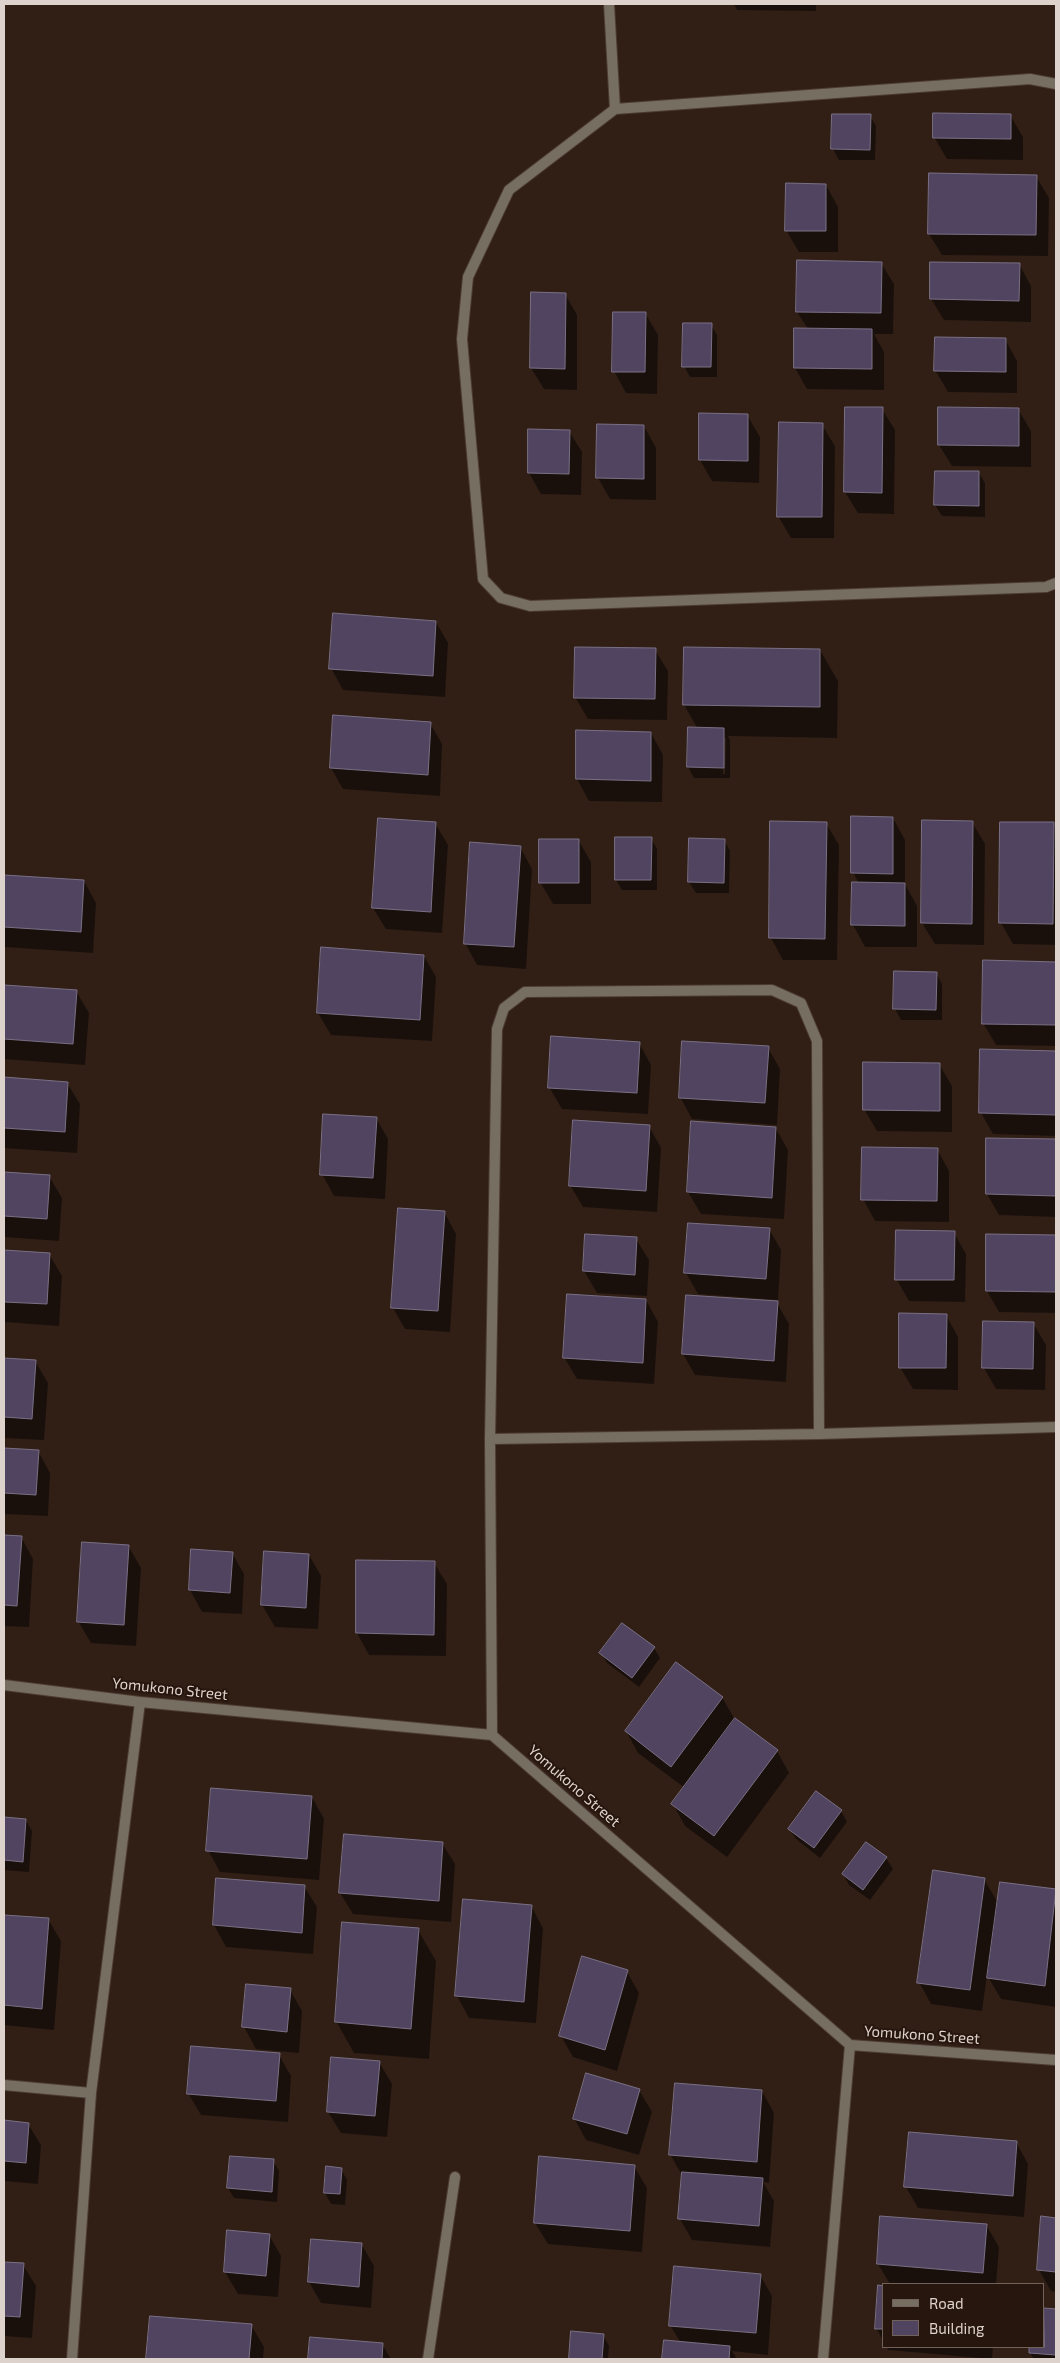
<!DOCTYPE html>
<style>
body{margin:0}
#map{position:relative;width:1060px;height:2363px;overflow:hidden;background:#311f16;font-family:"Exo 2",sans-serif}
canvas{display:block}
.frame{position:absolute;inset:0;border:5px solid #ded2cc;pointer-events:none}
.legend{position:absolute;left:882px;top:2283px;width:162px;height:65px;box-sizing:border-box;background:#27160d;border:1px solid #706159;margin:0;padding:6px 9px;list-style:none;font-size:15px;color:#ded2cc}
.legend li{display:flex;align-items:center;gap:10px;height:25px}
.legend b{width:25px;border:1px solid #706159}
</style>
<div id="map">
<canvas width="1060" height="2363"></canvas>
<div class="frame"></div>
<ul class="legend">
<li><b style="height:6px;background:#776e62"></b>Road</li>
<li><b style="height:14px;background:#514460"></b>Building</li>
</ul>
</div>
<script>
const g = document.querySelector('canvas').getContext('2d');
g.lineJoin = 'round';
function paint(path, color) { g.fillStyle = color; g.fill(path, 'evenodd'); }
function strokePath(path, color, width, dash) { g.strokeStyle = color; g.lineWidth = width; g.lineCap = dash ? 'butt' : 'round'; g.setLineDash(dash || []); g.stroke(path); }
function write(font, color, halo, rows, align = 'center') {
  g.font = font + ' "Exo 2",sans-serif'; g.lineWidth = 4; g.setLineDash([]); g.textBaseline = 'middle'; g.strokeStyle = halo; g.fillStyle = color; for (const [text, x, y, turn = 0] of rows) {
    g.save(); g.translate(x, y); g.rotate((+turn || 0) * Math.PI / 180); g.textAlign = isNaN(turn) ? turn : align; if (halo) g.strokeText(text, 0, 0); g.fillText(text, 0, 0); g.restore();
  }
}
const shadow = new Path2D(`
 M734 4H816V11L737 10Z
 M833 115 870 116 876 126 875 160H839L833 149Z
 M1010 115 1023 137V160L947 159 934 137Z
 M1036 176 1049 198 1048 256 942 255 929 234Z
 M826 185 838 207V252H799L786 230Z
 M881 263 894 284 893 334H874L884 352V390L807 389 795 368 808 329 797 312Z
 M1019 264 1031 286V322L944 320 931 299Z
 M565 294 577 315V390L544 389 531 368Z
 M645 313 658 335 657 394 626 393 614 371Z
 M711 325 717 335V377H690L684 366Z
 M1005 339 1017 361V393L948 392 935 370Z
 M882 409 895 430 894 514 858 513 845 492Z
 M1018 409 1031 431V467L952 466 939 445Z
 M747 415 760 437 759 483 712 481 700 460Z
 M822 425 835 446 834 538H791L778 516Z
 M644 426 656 448V500L610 499 598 478Z
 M569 431 582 452 581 495 541 494 529 473Z
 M936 472 979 473 985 483V517L942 516 935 505Z
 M436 622 448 643 445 697 343 690 331 668Z
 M655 650 668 671 667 720 588 719 575 697Z
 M820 650 838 681 837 738 728 736 730 740V778H694L688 767 689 728 698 729 684 705ZM723 738H726L725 774H723Z
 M430 723 442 744 440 796 343 789 331 768Z
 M578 732 651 733 663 755 662 802 589 801 577 779Z
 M893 818 905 840V884L917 906V947H865L853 925V884H859L853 872Z
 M972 822 985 844 984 945 935 944 922 923Z
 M435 823 448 845 442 933 386 929 373 908Z
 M826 823 839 845 837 960H783L771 938Z
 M1053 824 1056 829V945L1013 944 1001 923Z
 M651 838 657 849V890H622L616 880Z
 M724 840 730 851 729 893H696L689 882Z
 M579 841 591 862V904H553L540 882Z
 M520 847 532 869 526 969 477 965 465 943Z
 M4 876 84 881 96 903 93 953 5 947Z
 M424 956 436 977 432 1041 331 1035 318 1013Z
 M985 962 1056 963V1046L996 1045 983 1023Z
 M936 973 942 984V1020H901L895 1009Z
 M4 986 76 991 89 1013 85 1065 4 1059Z
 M639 1043 651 1065 648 1114 562 1109 549 1087Z
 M768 1048 780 1069 777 1125 692 1119 680 1097Z
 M981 1050 1056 1052V1136L993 1134 981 1113Z
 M939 1064 952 1086V1132L877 1131 864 1109Z
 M4 1078 67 1083 80 1104 77 1153 4 1148Z
 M376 1118 388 1139 385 1199 334 1196 322 1174Z
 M649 1126 661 1148 657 1212 583 1207 570 1185Z
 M776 1129 788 1150 784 1219 701 1214 688 1192Z
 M987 1140 1056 1141V1217L999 1215 987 1194Z
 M937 1149 949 1171V1222L875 1221 863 1199Z
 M4 1173 49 1176 62 1198 59 1241 4 1237Z
 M444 1212 456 1234 450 1332 405 1329 393 1308Z
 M769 1229 781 1250 778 1300 698 1294 686 1273Z
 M954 1233 966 1254 965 1302 909 1301 897 1280Z
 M586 1235 636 1239 649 1260 647 1296 597 1293 584 1271Z
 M987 1235 1056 1236V1313L999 1312 987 1291Z
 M4 1251 49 1254 62 1276 59 1326 4 1322Z
 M646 1300 658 1322 654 1384 577 1379 564 1357Z
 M777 1303 789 1324 786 1382 695 1375 683 1354Z
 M946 1315 958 1337V1390L913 1389 900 1367Z
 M1033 1323 1046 1345 1045 1390 996 1389 984 1368Z
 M4 1359 35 1361 48 1383 44 1440 4 1438Z
 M4 1449 38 1451 50 1473 48 1516 4 1514Z
 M4 1536 21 1537 33 1559 29 1627 4 1626Z
 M129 1547 141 1568 136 1646 91 1643 78 1621Z
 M232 1553 244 1574 242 1614 202 1612 190 1590Z
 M309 1555 321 1576 318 1629 275 1627 262 1605Z
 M434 1563 447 1584 446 1656 369 1655 357 1633Z
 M654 1648 660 1658 639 1687 607 1663 601 1653Z
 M722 1697 735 1720 777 1751 789 1773 727 1857 685 1826 673 1804 685 1788 638 1753 626 1731Z
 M312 1797 324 1819 319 1880 220 1872 208 1850Z
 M841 1811 847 1822 820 1858 796 1839 789 1829Z
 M4 1819 26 1820 32 1831 29 1872 4 1870Z
 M442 1843 455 1864 451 1922 353 1914 340 1893Z
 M866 1843 886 1858 893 1869 870 1900 849 1885 843 1874Z
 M218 1879 304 1886 317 1907 313 1954 226 1947 214 1925Z
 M984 1879 998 1903 1001 1883 1056 1891V2007L1001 1999 987 1975 982 2011 931 2004 919 1982Z
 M531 1906 543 1928 536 2023 469 2018 457 1996Z
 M4 1916 48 1919 61 1941 54 2030 4 2025Z
 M418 1930 436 1961 429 2059 354 2053 336 2021Z
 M627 1972 639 1993 617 2071 573 2057 561 2036Z
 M290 1990 302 2011 299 2053 256 2049 244 2027Z
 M279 2055 291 2076 288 2122 201 2115 188 2093Z
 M379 2062 392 2084 387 2137 341 2133 328 2112Z
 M639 2090 652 2112 639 2155 586 2140 574 2118Z
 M762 2091 774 2113 769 2183 763 2182 774 2201 770 2247 692 2240 680 2219 683 2177 670 2154Z
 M4 2122 28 2124 41 2145 38 2184 4 2181Z
 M1016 2142 1028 2164 1024 2217 918 2208 906 2187Z
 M273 2161 279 2171 277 2202 234 2198 228 2188Z
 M634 2166 647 2188 642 2252 548 2244 535 2223Z
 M341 2169 347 2180 345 2205 331 2204 325 2193Z
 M1042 2218 1056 2219V2292L1051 2291 1039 2270Z
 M986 2225 999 2247 996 2284H890L878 2264Z
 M269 2235 281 2256 278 2297 238 2294 225 2272Z
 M362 2245 374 2266 371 2308 321 2303 309 2282Z
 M4 2263 23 2265 36 2286 32 2338 4 2336Z
 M760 2275 772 2296 768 2355 732 2351 737 2359H663L665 2342 681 2343 670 2325Z
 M884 2287V2342L876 2328Z
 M1044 2309 1056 2310V2359H1034L1030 2353 1031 2347H1044Z
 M151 2317 251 2325 264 2347 263 2359H147Z
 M572 2332 603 2335 609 2346 608 2359H570Z
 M311 2338 382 2344 391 2359H309Z
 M887 2347H993L992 2359 888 2350Z`);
const building = new Path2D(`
 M933 113 1011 114V139L933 138Z
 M832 114H871L870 150 831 149Z
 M929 173 1037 175 1036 235 928 234Z
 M786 183 826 184V231H785Z
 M797 260 882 262 881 313 796 312Z
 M930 262 1020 263 1019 301 930 299Z
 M531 292 566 293 565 369 530 368Z
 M613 312H646L645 372H612Z
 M683 323H712L711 367H682Z
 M794 328 872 329V369L794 368Z
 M935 337 1006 338V372L934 371Z
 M845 407H883L882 493 844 492Z
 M938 407 1019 408V446L938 445Z
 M699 413 748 414V461L699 460Z
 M779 422 823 423 822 517H777Z
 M597 424 644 425V479L596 478Z
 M528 429 570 430 569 474 528 473Z
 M935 471H979V506L934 505Z
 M333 613 436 621 433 676 329 669Z
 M575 647 656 648 655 699 574 698Z
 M684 647 820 649V707L683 705Z
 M333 715 431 722 428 775 330 768Z
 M688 727 724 728V768L687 767Z
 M576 730 651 732V781L576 779Z
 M851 816 893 817V874L851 873Z
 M378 818 436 822 431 912 372 908Z
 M922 820 973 821 972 924 921 923Z
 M770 821 827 822 825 939 769 938Z
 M1000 822H1054L1053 924 999 923Z
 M615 837H652L651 880H615Z
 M689 838 725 839 724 883 688 882Z
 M539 839H579V883H539Z
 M470 842 521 846 514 947 464 944Z
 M4 875 84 880 81 932 4 927Z
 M852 882 905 883V926L851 925Z
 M321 947 424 955 420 1020 317 1013Z
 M983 960 1056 962V1025L982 1024Z
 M894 971 937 972 936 1010 893 1009Z
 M4 985 77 990 73 1044 4 1039Z
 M551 1036 640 1042 637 1093 548 1088Z
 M682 1041 769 1046 765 1103 679 1098Z
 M980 1049 1056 1051V1115L979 1113Z
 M863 1062 940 1063V1111L863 1110Z
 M4 1077 68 1082 65 1132 4 1128Z
 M323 1114 377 1117 373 1178 320 1175Z
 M573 1120 650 1125 646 1191 569 1186Z
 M691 1121 776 1127 772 1198 687 1192Z
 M986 1138 1056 1139V1196L986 1194Z
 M862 1147 938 1148 937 1201 861 1200Z
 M4 1172 50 1175 47 1219 4 1216Z
 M398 1208 445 1211 438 1311 391 1308Z
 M688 1223 770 1228 766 1279 684 1273Z
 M896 1230 955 1231 954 1280H895Z
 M585 1234 637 1237 635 1275 583 1271Z
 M986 1234 1056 1235V1292L986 1291Z
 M4 1250 50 1253 47 1304 4 1302Z
 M567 1294 646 1299 643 1363 563 1358Z
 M686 1295 778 1301 774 1361 682 1354Z
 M899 1313 947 1314 946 1368H899Z
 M983 1321 1034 1322 1033 1369 982 1368Z
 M4 1358 36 1360 32 1419 4 1417Z
 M4 1448 39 1450 36 1495 4 1493Z
 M4 1535 22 1536 17 1606 4 1605Z
 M82 1542 129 1545 124 1625 77 1622Z
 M191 1549 233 1552 230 1593 189 1590Z
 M264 1551 309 1554 306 1608 261 1605Z
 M356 1560 435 1561 434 1635 356 1633Z
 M622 1623 655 1647 632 1678 599 1653Z
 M676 1662 723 1697 671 1767 625 1731Z
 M735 1718 778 1750 714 1836 671 1804Z
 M211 1788 312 1796 307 1859 206 1851Z
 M816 1791 842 1810 814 1848 788 1829Z
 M4 1817 26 1819 23 1862 4 1860Z
 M344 1834 443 1842 439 1901 339 1893Z
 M866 1842 887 1857 863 1890 842 1874Z
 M933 1870 985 1878 970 1990 917 1983Z
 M216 1878 305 1885 302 1933 213 1925Z
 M1000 1882 1056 1889 1045 1986 987 1978Z
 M463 1899 532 1905 524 2002 455 1996Z
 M4 1915 49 1918 42 2009 4 2005Z
 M342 1922 419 1928 411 2029 335 2022Z
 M582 1956 628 1970 605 2050 559 2036Z
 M246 1984 291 1988 287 2032 242 2027Z
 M191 2046 280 2053 276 2101 187 2094Z
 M331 2057 380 2061 375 2116 327 2112Z
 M586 2073 640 2089 627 2134 573 2119Z
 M675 2083 762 2090 757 2162 669 2155Z
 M4 2120 29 2123 26 2163 4 2161Z
 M909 2132 1017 2141 1013 2196 904 2187Z
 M230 2156 274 2159 272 2192 227 2188Z
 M539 2156 635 2165 630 2231 534 2223Z
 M326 2166 342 2168 340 2194 324 2193Z
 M682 2172 763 2178 759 2226 678 2219Z
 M880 2216 987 2224 983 2273 877 2264Z
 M1041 2216 1056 2218V2272L1037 2270Z
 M227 2230 270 2234 266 2276 224 2272Z
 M311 2239 362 2243 359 2287 308 2282Z
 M4 2262 24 2263 20 2317 4 2316Z
 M674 2266 761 2274 756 2333 669 2326Z
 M878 2285 884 2286V2329H875Z
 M1044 2308 1056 2309V2355L1029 2353V2347H1044Z
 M150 2316 252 2324 249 2359H146Z
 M571 2331 604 2334 602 2359H569Z
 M310 2337 383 2343 382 2359H308Z
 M664 2340 730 2346 729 2359H662Z`);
const minor = new Path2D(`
 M609 4 615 109
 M1056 84 1030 79 615 109 509 190 468 277 462 339 483 579 501 598 530 606 1046 587 1056 583
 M490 1439 819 1434 1056 1427
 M4 1685 140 1702 492 1735 850 2045 1056 2060
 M492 1735 490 1439 497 1029 504 1008 525 992 772 990 801 1003 817 1041 819 1434
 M4 2085 91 2093
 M72 2359 91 2093 140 1702
 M428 2359 455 2177
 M823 2359 850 2045`);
const streetNames = [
 ["Yomukono Street",170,1689,6],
 ["Yomukono Street",574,1786,41],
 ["Yomukono Street",922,2035,4]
];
paint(shadow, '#0007');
paint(building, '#514460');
strokePath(building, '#797085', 1);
strokePath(minor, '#4d3c33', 12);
strokePath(minor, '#776e62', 10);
write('15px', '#ded2cc', '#27160d', streetNames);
</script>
